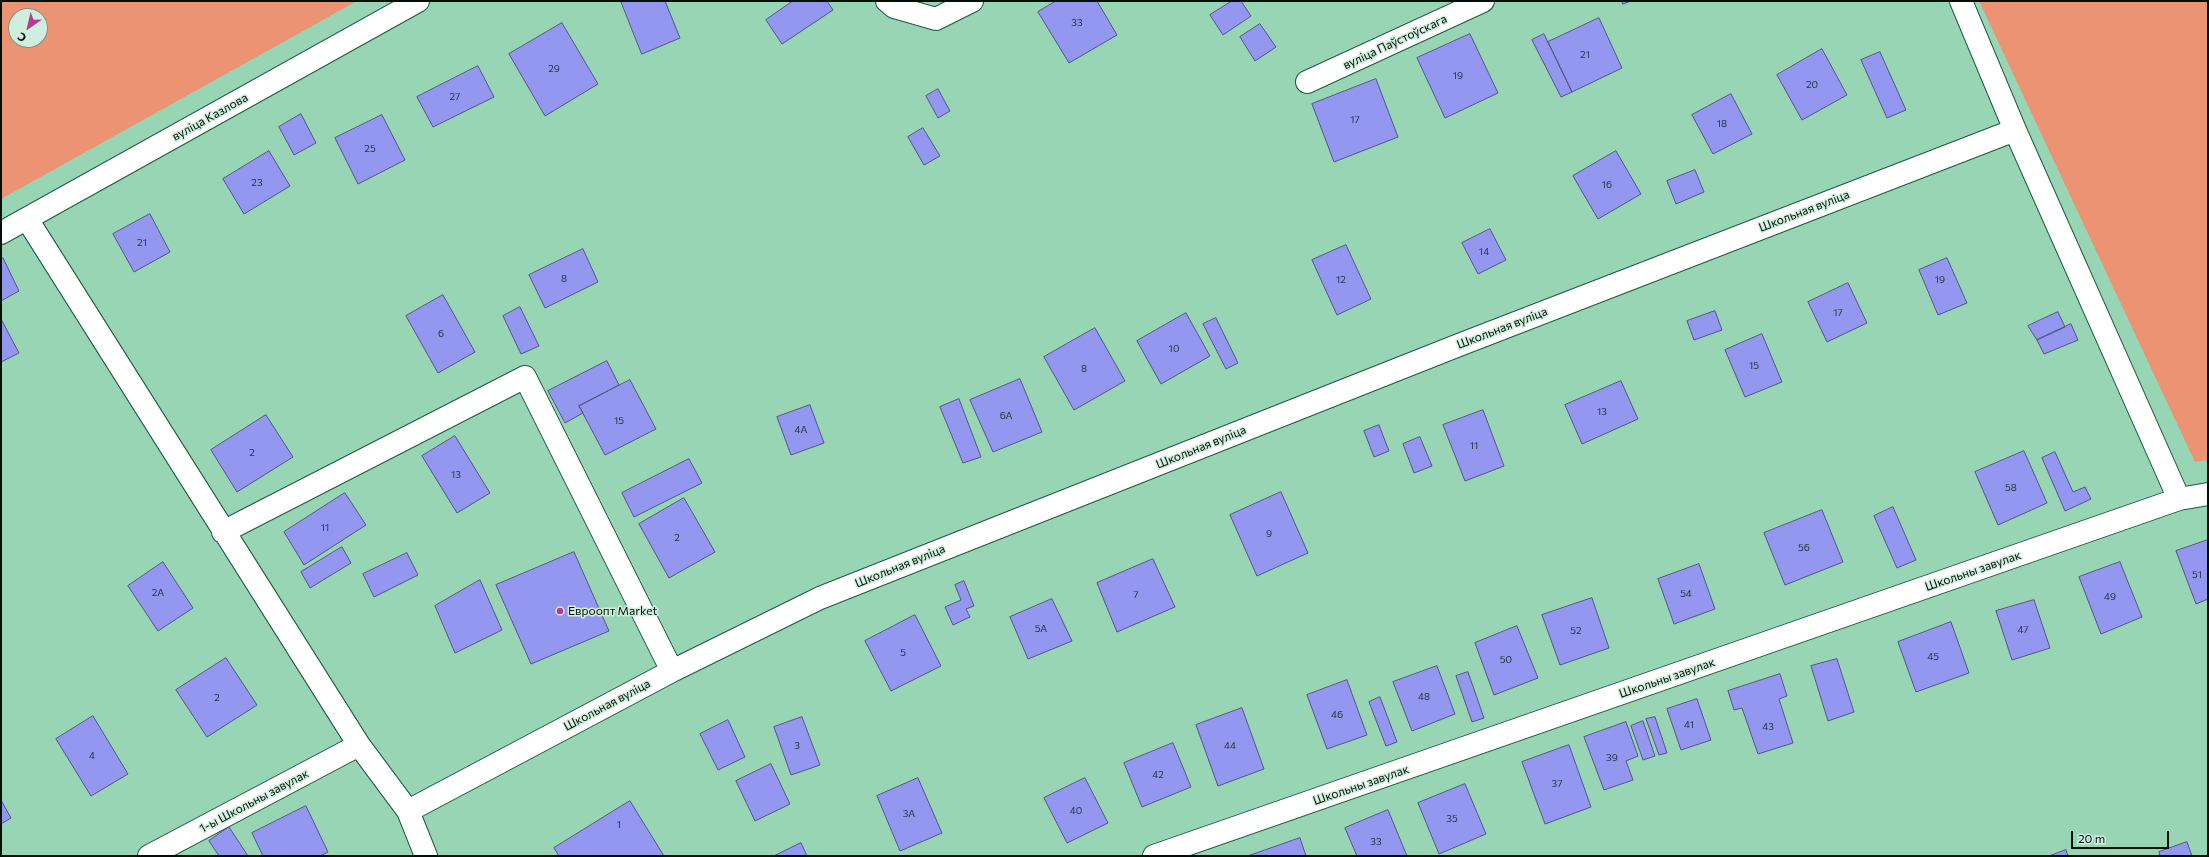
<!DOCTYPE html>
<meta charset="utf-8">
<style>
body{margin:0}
#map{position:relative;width:2209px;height:857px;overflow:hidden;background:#98d5b5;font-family:Commissioner,sans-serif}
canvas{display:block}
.frame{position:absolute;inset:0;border:2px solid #001007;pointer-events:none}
.north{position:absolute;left:8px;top:8px;width:40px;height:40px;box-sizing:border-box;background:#d0eedd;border:1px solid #7d9587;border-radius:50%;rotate:214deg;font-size:11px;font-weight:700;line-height:16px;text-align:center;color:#001007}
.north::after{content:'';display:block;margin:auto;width:14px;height:18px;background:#b33c91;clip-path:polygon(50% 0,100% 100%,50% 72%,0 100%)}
.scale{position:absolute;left:2071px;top:831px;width:98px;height:18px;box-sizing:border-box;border:2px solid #001007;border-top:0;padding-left:5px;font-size:12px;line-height:14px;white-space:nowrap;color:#001007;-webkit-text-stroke:3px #d0eedd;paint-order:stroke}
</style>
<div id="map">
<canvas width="2209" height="857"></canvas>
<div class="frame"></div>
<div class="north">С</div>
<div class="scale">20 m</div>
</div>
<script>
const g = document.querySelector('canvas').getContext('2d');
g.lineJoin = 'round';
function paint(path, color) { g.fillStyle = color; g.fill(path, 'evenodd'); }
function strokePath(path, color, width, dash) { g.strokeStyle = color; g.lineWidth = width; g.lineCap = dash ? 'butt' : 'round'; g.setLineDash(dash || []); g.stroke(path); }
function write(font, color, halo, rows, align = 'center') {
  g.font = font + ' Commissioner,sans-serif'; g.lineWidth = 3; g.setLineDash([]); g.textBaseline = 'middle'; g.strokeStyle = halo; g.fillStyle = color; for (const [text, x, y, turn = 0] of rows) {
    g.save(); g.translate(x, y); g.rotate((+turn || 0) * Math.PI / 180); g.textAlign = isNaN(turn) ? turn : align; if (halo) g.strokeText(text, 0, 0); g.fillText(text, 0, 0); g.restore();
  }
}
const green = new Path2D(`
 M1 1H357L1 199ZM16 16H40V40H16Z
 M1979 1H2208V460L2195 462Z`);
const building = new Path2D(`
 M621 1H665L680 38 642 54Z
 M793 1H827L833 10 782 44 766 20Z
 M1056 1H1097L1117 35 1069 63 1038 12Z
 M1232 1H1241L1251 16 1223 35 1210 15Z
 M1622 1H1631L1623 4Z
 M1599 18 1622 68 1572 92 1548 42Z
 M562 23 598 84 545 116 509 54Z
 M1260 24 1276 47 1255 61 1240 37Z
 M1470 34 1498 93 1445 118 1417 58Z
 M1544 34 1572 92 1561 97 1532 40Z
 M1822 49 1847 95 1802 120 1777 75Z
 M1880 52 1906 110 1887 118 1861 60Z
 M478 66 494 97 433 127 417 97Z
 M1376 79 1398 137 1334 162 1312 104Z
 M938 89 950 111 938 118 926 96Z
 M1731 94 1752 134 1713 154 1692 115Z
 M301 114 316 143 294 155 279 127Z
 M382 115 405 160 358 184 335 138Z
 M923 128 940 156 924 165 908 137Z
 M269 151 290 186 244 214 223 179Z
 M1616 151 1641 194 1598 219 1573 176Z
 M1695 170 1704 192 1676 204 1667 181Z
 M150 214 170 252 134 272 113 234Z
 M1490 229 1506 260 1478 274 1462 243Z
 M1346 245 1371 299 1337 315 1312 260Z
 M583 249 598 282 545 308 529 275Z
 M3 258 19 291 1 301V259Z
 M1947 258 1967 303 1938 315 1919 270Z
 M1848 283 1867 323 1827 342 1808 302Z
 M443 295 475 352 438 373 406 316Z
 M520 307 539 346 521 354 503 316Z
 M1715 311 1722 330 1694 340 1687 321Z
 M2058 312 2065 327 2037 340 2028 326Z
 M1186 313 1210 356 1161 384 1137 341Z
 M1216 318 1238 363 1226 369 1203 324Z
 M1 319 19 353 1 362Z
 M2071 324 2078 340 2044 354 2037 340Z
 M1095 328 1125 381 1074 410 1044 357Z
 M1762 334 1782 382 1745 397 1725 350Z
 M607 361 619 385 579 406 583 413 565 423 548 391Z
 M1020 379 1042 432 993 452 970 400Z
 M630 380 656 429 605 455 579 406Z
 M1621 381 1638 419 1582 444 1565 405Z
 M959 399 981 457 963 463 940 407Z
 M810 405 824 443 791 455 777 417Z
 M1483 410 1504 466 1465 481 1443 425Z
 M266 415 293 457 237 492 211 450Z
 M1379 425 1389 451 1374 457 1364 431Z
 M455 436 490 493 457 513 422 456Z
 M1420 437 1432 466 1414 473 1403 444Z
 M2024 451 2047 503 1998 525 1975 472Z
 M2055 452 2073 492 2085 487 2091 499 2065 511 2042 458Z
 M689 459 702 483 634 517 622 493Z
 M1281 492 1308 553 1257 576 1230 515Z
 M345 493 366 525 304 565 284 532Z
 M684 498 715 552 669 578 639 524Z
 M1893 507 1916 560 1897 568 1874 516Z
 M1822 510 1843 562 1785 585 1764 533Z
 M2208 540V599L2196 604 2176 551Z
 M342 547 351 563 310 588 301 572Z
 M574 552 609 631 531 664 496 585Z
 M407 553 418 575 374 597 363 574Z
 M1153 559 1175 607 1117 632 1097 583Z
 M163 562 193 608 158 631 128 586Z
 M2120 562 2142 617 2101 634 2079 577Z
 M1699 564 1715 609 1674 624 1658 579Z
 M480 580 502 630 455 653 435 606Z
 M964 581 974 606 966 609 970 617 953 625 945 607 961 600 955 585Z
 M1592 598 1609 648 1560 665 1542 615Z
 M1052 599 1072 641 1028 659 1010 617Z
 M2034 600 2050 648 2012 660 1996 611Z
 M915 615 941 666 891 691 865 641Z
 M1951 622 1969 673 1916 692 1898 642Z
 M1517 626 1538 678 1494 695 1475 643Z
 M226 658 257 705 207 737 176 690Z
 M1837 659 1854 712 1828 721 1811 666Z
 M1437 666 1455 714 1412 731 1393 682Z
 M1468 672 1484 718 1472 722 1456 676Z
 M1780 674 1787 696 1779 699 1793 743 1758 754 1742 708 1734 710 1728 691Z
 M1347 680 1367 735 1327 749 1307 695Z
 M1380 697 1397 742 1386 746 1369 702Z
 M1697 699 1711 740 1681 750 1667 709Z
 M1242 708 1264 769 1218 786 1196 725Z
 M93 716 128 774 91 796 56 739Z
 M802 717 820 765 791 775 774 727Z
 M1655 717 1667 753 1659 755 1646 719Z
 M728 720 745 757 718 770 700 734Z
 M1643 721 1655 756 1643 760 1631 726Z
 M1626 722 1638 756 1626 761 1633 780 1604 790 1584 737Z
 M1173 743 1191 787 1142 807 1124 763Z
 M1569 745 1591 807 1545 824 1522 762Z
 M771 764 790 804 755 821 736 781Z
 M918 778 942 833 900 851 877 796Z
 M1085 778 1108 823 1067 843 1044 798Z
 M1465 784 1486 834 1439 854 1418 803Z
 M1 800 11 818 1 824Z
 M630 801 664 856H559L554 848Z
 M306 806 328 852 320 856H263L252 833Z
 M1388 810 1407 856H1357L1345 828Z
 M229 827 248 856H219L209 841Z
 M1300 838 1306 856H1248Z
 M2187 842 2192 856H2160L2159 852Z
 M801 843 807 856H774Z
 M2066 850 2068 856H2049Z`);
const minor = new Path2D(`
 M887 1 894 7 936 19 972 1
 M1961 1 2015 130 2179 499 2208 494
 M1307 82 1483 1
 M27 219 359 745 408 811 426 856
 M1 233 418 1
 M223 532 525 377 672 671
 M408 811 672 671 820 598 1459 345 2015 130
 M149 856 359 745
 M1154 856 2179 499`);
const markers = [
 [560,611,4,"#b33c91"]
];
const numberNames = [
 ["33",1077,23],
 ["21",1585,55],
 ["29",554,69],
 ["19",1458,76],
 ["20",1812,85],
 ["27",455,97],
 ["17",1355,120],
 ["18",1722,124],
 ["25",370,149],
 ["23",257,183],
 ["16",1607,185],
 ["21",142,243],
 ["14",1484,252],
 ["8",564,279],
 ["12",1341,280],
 ["19",1940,280],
 ["17",1838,313],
 ["6",441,334],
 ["10",1174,349],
 ["15",1754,366],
 ["8",1084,369],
 ["13",1602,412],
 ["6А",1006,416],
 ["15",619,421],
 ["4А",801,430],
 ["11",1474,446],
 ["2",252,453],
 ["13",456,475],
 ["58",2011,488],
 ["11",325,528],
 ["9",1269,534],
 ["2",677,538],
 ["56",1804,548],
 ["51",2197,575],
 ["2А",158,593],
 ["54",1686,594],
 ["7",1136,595],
 ["49",2110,597],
 ["5А",1041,629],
 ["47",2023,630],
 ["52",1576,631],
 ["5",903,653],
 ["45",1933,657],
 ["50",1506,660],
 ["48",1424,697],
 ["2",217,698],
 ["46",1337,715],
 ["41",1689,725],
 ["43",1768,727],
 ["3",797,746],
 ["44",1230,746],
 ["4",92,756],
 ["39",1612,758],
 ["42",1158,775],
 ["37",1557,784],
 ["40",1076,811],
 ["3А",909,814],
 ["35",1452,819],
 ["1",619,825],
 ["33",1376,842]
];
const streetNames = [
 ["вуліца Паўстоўскага",1395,42,-25],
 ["вуліца Казлова",210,117,-29],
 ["Школьная вуліца",1804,211,-21],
 ["Школьная вуліца",1502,328,-21],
 ["Школьная вуліца",1201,447,-22],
 ["Школьная вуліца",900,566,-22],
 ["Школьны завулак",1973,571,-19],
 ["Школьны завулак",1667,678,-19],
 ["Школьная вуліца",607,705,-28],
 ["Школьны завулак",1361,785,-19],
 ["1-ы Школьны завулак",254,801,-28]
];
const poiNames = [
 ["Евроопт Market",568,611]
];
paint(green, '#eb9372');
paint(building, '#9497f0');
strokePath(building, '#525484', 1);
strokePath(minor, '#1c583e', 24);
strokePath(minor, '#fff', 22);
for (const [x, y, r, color] of markers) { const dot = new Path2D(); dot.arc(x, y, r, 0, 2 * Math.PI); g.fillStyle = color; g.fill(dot); strokePath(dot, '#d0eedd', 1.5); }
write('10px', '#253241', null, numberNames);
write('12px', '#001007', '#d0eedd', streetNames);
write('12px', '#001007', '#d0eedd', poiNames, 'left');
</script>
